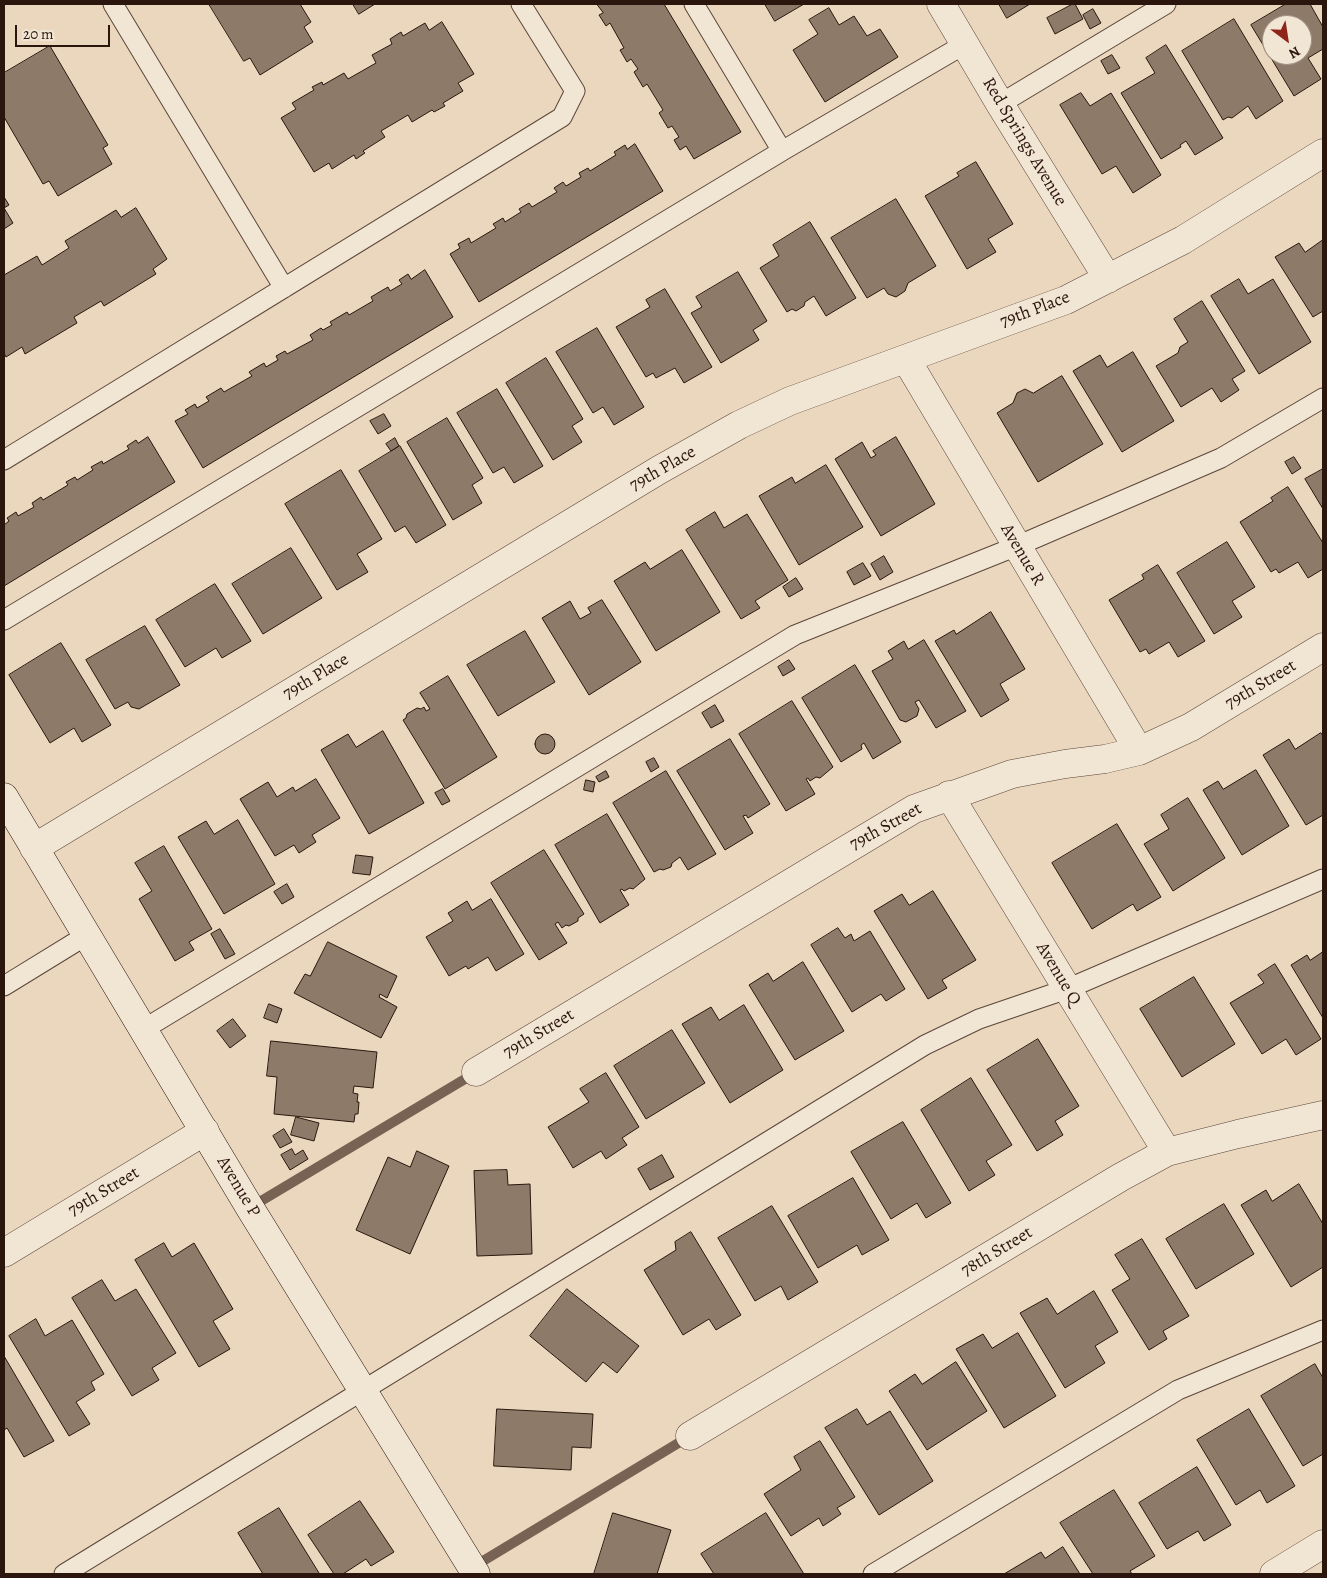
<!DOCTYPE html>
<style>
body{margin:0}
#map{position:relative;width:1327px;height:1578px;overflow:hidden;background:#ead7bd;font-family:Alegreya,serif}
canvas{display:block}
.frame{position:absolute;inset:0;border:5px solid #2b160e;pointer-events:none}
.north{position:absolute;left:1262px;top:15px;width:50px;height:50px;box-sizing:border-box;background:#f1e5d4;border:1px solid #a29285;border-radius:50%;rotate:149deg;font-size:14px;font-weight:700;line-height:20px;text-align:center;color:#2b160e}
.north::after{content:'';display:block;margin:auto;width:18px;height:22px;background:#8f2418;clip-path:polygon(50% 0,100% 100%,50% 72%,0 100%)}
.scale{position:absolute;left:15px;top:25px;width:95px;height:22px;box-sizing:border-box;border:2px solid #2b160e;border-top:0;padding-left:6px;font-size:15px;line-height:18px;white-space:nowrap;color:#2b160e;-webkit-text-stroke:4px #f1e5d4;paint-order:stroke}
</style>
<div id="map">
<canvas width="1327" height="1578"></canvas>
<div class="frame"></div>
<div class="north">N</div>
<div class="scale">20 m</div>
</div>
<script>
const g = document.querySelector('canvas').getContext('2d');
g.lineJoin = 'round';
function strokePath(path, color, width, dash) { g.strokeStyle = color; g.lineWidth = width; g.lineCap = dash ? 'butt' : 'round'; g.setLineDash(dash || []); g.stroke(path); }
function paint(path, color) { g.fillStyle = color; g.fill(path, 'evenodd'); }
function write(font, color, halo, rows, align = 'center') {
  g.font = font + ' Alegreya,serif'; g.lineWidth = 5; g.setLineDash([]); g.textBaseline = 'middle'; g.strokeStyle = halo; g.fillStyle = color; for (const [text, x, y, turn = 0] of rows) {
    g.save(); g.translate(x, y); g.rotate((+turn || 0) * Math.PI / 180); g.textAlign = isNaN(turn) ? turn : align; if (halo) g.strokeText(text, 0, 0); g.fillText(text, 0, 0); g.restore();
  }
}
const stream = new Path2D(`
 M251 1207 475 1073
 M473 1567 690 1436`);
const building = new Path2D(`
 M209 4H300L311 22 304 27 313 42 260 75 250 58 244 61Z
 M353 4H375L359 14Z
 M597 4H664L741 132 694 159 686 146 680 150 674 140 679 137 672 126 668 128 659 113 663 110 647 84 643 87 634 72 638 69 631 59 627 62 620 50 624 48 610 23 606 26 599 15 603 13Z
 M765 4H804L775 21Z
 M999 4H1030L1007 18Z
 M1073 4H1075L1083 19 1055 34 1047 18Z
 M1286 4H1310L1323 27V49L1308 58 1321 79 1294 96 1251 25ZM1272 25H1302V55H1272Z
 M829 8 839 25 854 16 867 36 880 29 898 57 825 102 793 50 818 34 809 20Z
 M1093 9 1101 23 1090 29 1083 15Z
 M1234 19 1283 101 1256 119 1248 106 1232 118 1228 117 1223 120 1182 51Z
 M442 22 474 74 458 83 463 91 443 103 445 106 434 112 432 110 412 122 408 115 381 131 385 137 363 151 365 153 356 159 354 155 332 169 329 163 314 172 281 118 296 109 292 103 314 90 312 87 322 82 323 85 344 73 348 79 376 63 372 55 392 44 390 39 401 32 403 36 425 23 429 30Z
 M1166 45 1223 138 1195 155 1186 141 1180 145 1181 147 1161 159 1121 93 1155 73 1146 58Z
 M50 46 108 145 103 148 112 164 58 196 49 181 43 184 4 117V73Z
 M1112 55 1120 68 1108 74 1101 61Z
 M1081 93 1090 106 1111 93 1161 175 1133 193 1116 166 1102 174 1060 105Z
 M635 144 663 191 479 302 450 254 460 248 458 244 469 238 471 243 496 228 493 224 503 218 505 222 521 212 519 209 529 203 532 207 557 192 554 188 563 182 566 186 581 177 579 173 588 168 590 171 616 155 614 152 625 145 627 149Z
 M976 162 1013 224 988 239 996 252 967 269 925 196 959 176 957 173Z
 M4 197 9 205 4 208 13 223 4 229Z
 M896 199 936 266 908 283 905 291 896 297 888 294 884 288 867 298 831 238Z
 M136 208 167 259 153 269 156 274 104 306 101 301 74 317 77 323 25 354 22 347 6 357 4 353V275L37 256 42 265 69 248 65 241 116 210 121 217Z
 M810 222 856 298 826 316 814 296 805 302 804 306 796 311 792 309 787 312 760 268 779 256 773 245Z
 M1323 240V311L1313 317 1275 257 1299 243 1305 252Z
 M425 270 453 317 203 468 175 421 188 414 185 410 195 404 197 408 209 401 206 397 221 388 224 392 252 376 249 372 264 363 266 367 278 360 276 356 285 351 287 354 313 340 310 335 321 328 323 330 332 325 330 322 347 312 349 315 373 301 371 297 388 287 390 291 402 284 399 280 408 274 411 279Z
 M738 272 767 321 753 330 759 340 721 363 691 313 702 307 696 297Z
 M1239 279 1248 294 1273 279 1311 342 1259 374 1211 296Z
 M665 289 712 367 684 383 675 368 656 378 653 373 646 377 616 327 650 307 646 300Z
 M1202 301 1245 371 1232 379 1239 390 1221 402 1212 388 1181 407 1156 366 1178 353 1180 347 1188 342 1174 319Z
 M597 328 644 407 614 425 603 407 593 413 556 352Z
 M1133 352 1174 421 1122 452 1073 371 1100 355 1107 367Z
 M546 358 583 419 572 426 582 442 553 460 506 383Z
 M1062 376 1103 444 1038 482 997 413 1013 403 1017 393 1025 389 1033 393Z
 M497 389 543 466 514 483 504 467 493 473 457 413Z
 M384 414 391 426 378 434 370 421Z
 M447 418 483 478 472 485 482 503 453 520 407 442Z
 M148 437 175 482 4 586V525L9 521 7 518 16 512 18 516 34 507 32 503 41 497 43 500 68 485 66 482 75 477 77 480 93 470 91 467 102 461 103 464 129 449 127 446 136 440 138 443Z
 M896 437 935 504 881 536 835 459 862 442 871 458 876 455 873 451Z
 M395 438 399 446 391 451 386 444Z
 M400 446 446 525 416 543 405 526 395 532 359 471Z
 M1294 457 1301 468 1292 474 1285 462Z
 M826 465 863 527 799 565 759 496 792 477 795 483Z
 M1323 469V509L1305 479Z
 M341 470 382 539 357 554 368 572 337 590 285 504Z
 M1288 487 1323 543V569L1308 578 1298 562 1279 573 1276 569 1271 572 1240 522 1273 501 1271 498Z
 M715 512 724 528 747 514 788 580 755 601 760 608 741 619 686 530Z
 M1227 542 1255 587 1232 601 1242 617 1214 634 1177 573Z
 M291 548 322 598 263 634 232 584Z
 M682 550 720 612 656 651 614 581 645 562 650 569Z
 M884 556 893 572 880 580 871 564Z
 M863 563 871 576 854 585 847 572Z
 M1158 565 1205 641 1178 657 1169 642 1149 654 1146 649 1140 652 1109 600 1144 579 1142 575Z
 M796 578 803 589 789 597 783 587Z
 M215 584 251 641 222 658 216 648 185 667 156 620Z
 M602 600 641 662 589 695 542 618 570 601 580 619 591 613 588 608Z
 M991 612 1025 669 1000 684 1009 700 981 717 935 641 954 630 956 634Z
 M145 626 180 685 139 709 131 707 128 702 115 709 86 660Z
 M525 631 555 682 498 716 467 665Z
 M924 640 966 711 936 728 919 700 915 702 919 709 917 716 906 722 900 720 872 671 893 659 888 651 904 641 908 649Z
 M61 643 111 725 82 742 74 728 50 743 9 675Z
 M789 660 795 669 783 676 778 667Z
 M855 665 901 742 873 759 864 743 861 745 862 749 841 762 802 698Z
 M448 676 497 757 445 789 403 720 406 718 407 714 417 708 421 709 424 707 426 711 430 709 420 693Z
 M792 701 833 767 820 778 816 777 810 781 808 778 806 779 815 794 786 811 739 734Z
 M715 705 724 721 711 728 702 713Z
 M383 731 424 803 369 834 321 750 348 734 356 747Z
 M1321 733 1323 736V815L1306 825 1263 755 1289 739 1295 749Z
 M535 744a10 10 0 1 1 20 0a10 10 0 1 1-20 0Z
 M730 739 770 804 748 818 746 815 743 816 753 833 725 850 677 771Z
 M654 758 659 767 651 772 646 762Z
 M1256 770 1289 826 1242 855 1203 790 1218 781 1223 789Z
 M606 771 609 777 599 782 596 777Z
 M666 771 716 854 688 870 680 857 672 863 671 867 663 870 660 869 654 872 613 803Z
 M316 779 340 818 312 835 316 842 299 853 294 845 275 856 240 799 268 782 277 797 293 787 295 791Z
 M586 780 595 782 593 792 584 790Z
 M443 789 450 801 442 805 435 793Z
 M1188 798 1225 858 1173 891 1144 844 1169 829 1161 815Z
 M607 814 645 879 633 889 630 888 624 891 622 889 620 890 629 905 600 923 555 845Z
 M238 820 275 884 224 914 178 837 206 821 214 834Z
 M1117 824 1161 897 1137 911 1133 904 1092 929 1052 863Z
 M164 846 212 929 189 942 194 950 175 961 139 899 152 891 135 863Z
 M544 850 584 914 578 918V921L569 926 566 925 562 928 558 922 555 924 567 943 539 960 491 883Z
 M356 855 373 857 370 875 353 873Z
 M287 884 294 897 282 904 274 892Z
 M933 891 976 960 942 980 947 988 928 999 874 911 902 894 909 905Z
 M491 899 524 954 496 971 488 957 468 969 466 966 449 976 426 937 453 921 448 913 467 901 472 910Z
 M838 928 845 938 851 934 854 941 870 931 905 989 886 1001 881 994 852 1012 811 945Z
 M220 929 235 954 225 959 211 934Z
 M328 942 397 976 387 998 380 994 379 997 397 1007 381 1038 294 993 305 974 310 976Z
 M1323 952V1018L1291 965 1307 955 1310 960Z
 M803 962 844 1031 795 1060 749 985 768 973 773 981Z
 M1275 964 1321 1039 1296 1055 1286 1039 1262 1054 1230 1003 1264 983 1258 975Z
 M1194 977 1235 1044 1182 1077 1140 1009Z
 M269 1004 282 1009 277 1023 264 1018Z
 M744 1005 783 1070 730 1103 682 1024 711 1007 719 1020Z
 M233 1019 246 1036 230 1048 217 1031Z
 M672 1030 705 1083 646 1119 614 1066Z
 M1038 1039 1079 1106 1055 1121 1063 1135 1037 1151 987 1070Z
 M271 1041 377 1052 373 1088 354 1086 353 1093 358 1094 357 1102H359L358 1114H355L354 1122 274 1114 277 1077 267 1076Z
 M606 1073 639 1127 622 1138 627 1145 606 1159 601 1151 573 1168 548 1127 589 1102 580 1089Z
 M971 1078 1012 1145 986 1161 995 1175 969 1191 921 1110Z
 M296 1117 319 1123 314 1141 291 1135Z
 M903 1122 951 1203 926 1218 917 1203 891 1219 851 1152Z
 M284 1129 292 1142 280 1148 273 1136Z
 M292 1149 295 1155 303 1150 308 1159 290 1170 281 1155Z
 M417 1151 449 1166 410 1254 356 1230 388 1157 410 1167Z
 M662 1155 674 1177 650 1190 638 1169Z
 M507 1170 508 1185 530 1184 532 1254 477 1256 474 1171Z
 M853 1178 889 1240 862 1255 857 1245 818 1268 788 1216Z
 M1299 1184 1323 1224V1267L1291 1287 1241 1205 1266 1190 1272 1201Z
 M1224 1204 1254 1254 1196 1289 1166 1239Z
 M772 1206 818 1282 788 1300 781 1286 755 1301 718 1238Z
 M691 1232 741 1315 716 1330 709 1319 683 1335 644 1270 676 1250 675 1242Z
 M1142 1239 1189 1316 1163 1331 1167 1339 1149 1350 1112 1290 1130 1279 1115 1255Z
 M164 1243 172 1257 194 1243 233 1309 213 1321 230 1349 199 1367 135 1260Z
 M102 1280 115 1301 136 1289 176 1353 152 1368 159 1380 132 1396 72 1298Z
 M567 1289 639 1346 617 1373 603 1362 586 1382 530 1336Z
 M1094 1291 1118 1332 1095 1346 1105 1363 1065 1388 1020 1313 1047 1298 1057 1314Z
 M36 1319 45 1336 72 1320 104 1374 91 1382 95 1390 76 1402 90 1424 69 1436 9 1336Z
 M1018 1333 1056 1396 1004 1428 956 1349 983 1334 992 1348Z
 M4 1356 54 1441 24 1457 7 1428 4 1430Z
 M956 1362 987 1411 927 1450 889 1391 915 1374 922 1384Z
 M1315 1364 1323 1378V1454L1303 1466 1261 1396Z
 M497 1409 593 1414 591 1448 572 1447 571 1470 494 1466Z
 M857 1409 867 1425 890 1411 933 1481 879 1515 825 1428Z
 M1249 1409 1295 1486 1267 1503 1260 1490 1236 1505 1197 1440Z
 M820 1441 855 1497 837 1508 841 1514 823 1526 819 1518 791 1536 764 1494 801 1470 794 1457Z
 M1197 1467 1231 1525 1204 1541 1198 1531 1167 1549 1139 1503Z
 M1114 1490 1155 1556 1130 1571 1132 1574H1093L1060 1523Z
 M360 1501 394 1552 371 1566 366 1559 343 1574H334L308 1535Z
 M279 1508 319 1573 317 1574H263L238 1533Z
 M613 1513 671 1530 657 1574H594Z
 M766 1513 804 1574H714L701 1554Z
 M1063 1547 1080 1574H1004L1041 1552 1045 1558Z`);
const lane = new Path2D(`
 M113 4 284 288
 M694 4 782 151 965 44
 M1000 104 1166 4
 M4 460 562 117 575 91 521 4
 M4 620 782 151
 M4 986 87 935
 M144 1029 795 635 1017 546 1221 458 1323 398
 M64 1574 925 1045 979 1019 1067 989 1323 879
 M873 1574 1178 1390 1323 1330`);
const street = new Path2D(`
 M941 4 1000 104 1108 279
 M906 359 1139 751
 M949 795 1167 1152
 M34 848 659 470 739 425 790 401 1066 300 1183 240 1323 153
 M476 1072 914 809 1012 774 1065 764 1105 759 1139 751 1191 727 1323 647
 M4 1253 205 1131
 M690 1436 1121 1177 1167 1152 1238 1134 1323 1115
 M1274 1574 1323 1544`);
const secondary = new Path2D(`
 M4 797 250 1208 476 1574`);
const streetNames = [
 ["Red Springs Avenue",1024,142,59],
 ["79th Place",1035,310,-21],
 ["79th Place",663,469,-30],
 ["Avenue R",1022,555,59],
 ["79th Place",316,677,-31],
 ["79th Street",1261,685,-31],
 ["79th Street",886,827,-29],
 ["Avenue Q",1058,974,59],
 ["79th Street",539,1034,-31],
 ["Avenue P",238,1187,59],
 ["79th Street",104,1192,-31],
 ["78th Street",997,1252,-31]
];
strokePath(stream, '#776254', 10);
paint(building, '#8e7a69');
strokePath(building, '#2b160e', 1);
strokePath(lane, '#5b463a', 21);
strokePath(street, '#5b463a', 29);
strokePath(secondary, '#2b160e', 29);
strokePath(lane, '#f1e5d4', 19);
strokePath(street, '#f1e5d4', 28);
strokePath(secondary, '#f1e5d4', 28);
write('18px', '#2b160e', '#f1e5d4', streetNames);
</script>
